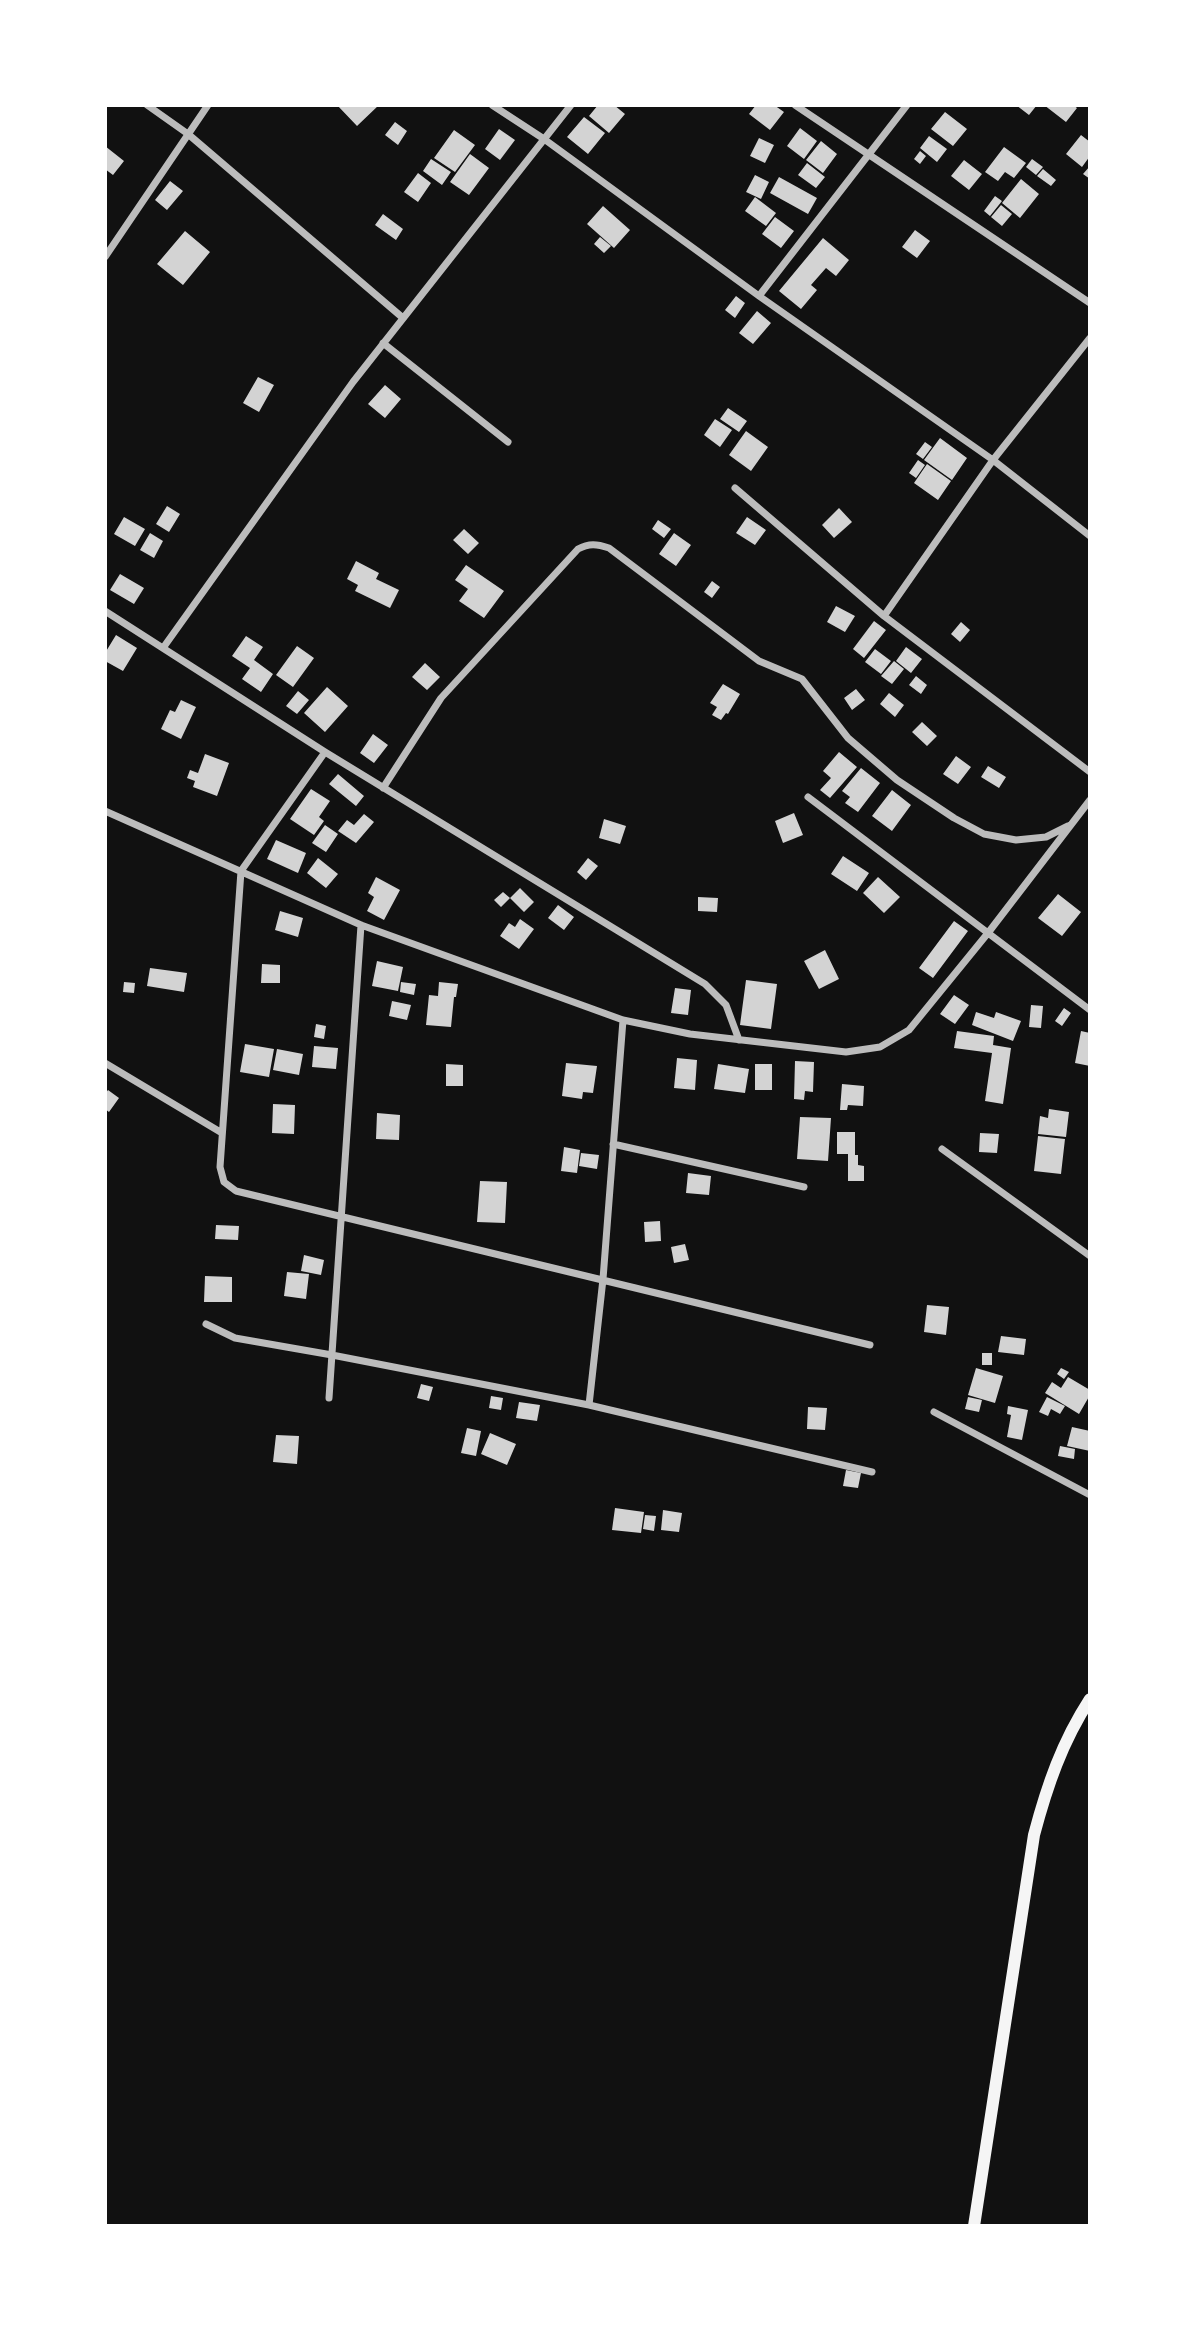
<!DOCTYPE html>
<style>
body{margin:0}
#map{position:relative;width:1195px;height:2331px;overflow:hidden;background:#111;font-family:Bitter,serif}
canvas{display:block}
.frame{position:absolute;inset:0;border:107px solid #fff;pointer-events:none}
</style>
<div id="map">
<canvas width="1195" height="2331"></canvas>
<div class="frame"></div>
</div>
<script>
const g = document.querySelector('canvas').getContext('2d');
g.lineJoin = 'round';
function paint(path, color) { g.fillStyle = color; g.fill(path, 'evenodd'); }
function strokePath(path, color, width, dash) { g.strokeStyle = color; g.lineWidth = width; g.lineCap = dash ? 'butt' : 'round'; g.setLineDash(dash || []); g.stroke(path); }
const building = new Path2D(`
 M337 105H379L357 126Z
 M598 105H614L625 114 609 133 589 116Z
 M756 105H774L784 112 770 130 749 114Z
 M1016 105H1037L1029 115Z
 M1044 105H1073L1077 108 1066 122Z
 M945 112 967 129 953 146 931 129Z
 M584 117 605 133 588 154 567 137Z
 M395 122 407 131 398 145 385 135Z
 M800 128 817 141 804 159 787 146Z
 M499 129 515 140 500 160 485 149Z
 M454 130 475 145 455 172 434 158Z
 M1081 135 1090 142V156L1082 167 1066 154Z
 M929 136 947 149 937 162 920 148Z
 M759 138 774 145 765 163 750 156Z
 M821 141 837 154 823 173 806 160Z
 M105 146 124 161 113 175 105 169Z
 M1004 147 1026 163 1014 178 1005 172 998 181 985 172Z
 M920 151 926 156 920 164 914 159Z
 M470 154 489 168 469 195 450 182Z
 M431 159 451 172 442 185 423 171Z
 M1032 159 1043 167 1036 175 1026 167Z
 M964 160 982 174 969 190 951 176Z
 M807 163 825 177 816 188 798 175Z
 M1090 166V179L1083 174Z
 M1043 169 1056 180 1051 186 1037 176Z
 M418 173 431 183 418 202 404 192Z
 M755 175 769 182 761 199 746 192Z
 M779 177 817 198 808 214 770 193Z
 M1021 179 1039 194 1020 218 1002 203Z
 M170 181 183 191 167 210 155 200Z
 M995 196 1002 201 990 216 984 211Z
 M755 197 776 213 766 226 745 211Z
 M1001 205 1012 214 1002 226 991 217Z
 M603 206 630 230 614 248 587 224Z
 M383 214 403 229 396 240 375 225Z
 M775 217 794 231 781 248 762 234Z
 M915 230 930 241 917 258 902 247Z
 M185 231 210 252 183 285 157 264Z
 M600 237 611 246 604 253 594 244Z
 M823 238 849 260 836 276 826 268 811 285 817 290 801 309 779 291Z
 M736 296 745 303 735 318 725 310Z
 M757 311 771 323 753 344 739 333Z
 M258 377 274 385 259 412 243 403Z
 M385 385 401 399 385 418 368 404Z
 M728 408 747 421 739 432 720 419Z
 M715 419 732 430 720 447 704 435Z
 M746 431 768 447 751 471 729 455Z
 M940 438 967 458 952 480 924 460Z
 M925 442 932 447 923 459 916 454Z
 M918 460 925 465 916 478 909 473Z
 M927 464 951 481 938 500 914 483Z
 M167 506 180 514 169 532 156 524Z
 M839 508 852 522 834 538 822 525Z
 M124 517 145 529 135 546 114 534Z
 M747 517 766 530 755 545 736 533Z
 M658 520 671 529 664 538 652 529Z
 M464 529 479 543 468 554 453 540Z
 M150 533 163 541 154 558 140 550Z
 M674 533 691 545 676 566 659 554Z
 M356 561 379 573 376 579 399 590 390 608 355 591 358 585 347 579Z
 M466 565 504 591 484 618 459 601 468 589 455 580Z
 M120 574 144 588 134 604 110 590Z
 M712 581 720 587 712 598 704 592Z
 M836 606 855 616 845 632 827 622Z
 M874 621 886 630 864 658 853 649Z
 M961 622 970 630 960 642 951 634Z
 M116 635 137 648 123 671 105 661V653Z
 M246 636 263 647 254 660 273 674 261 692 242 679 250 668 232 656Z
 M297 646 314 658 293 687 276 675Z
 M906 647 922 659 911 673 896 661Z
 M875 649 891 661 881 674 865 662Z
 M894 661 904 669 892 684 881 676Z
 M425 663 440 677 427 690 412 677Z
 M916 676 927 685 921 694 909 685Z
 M723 684 740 694 728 714 726 713 721 720 712 715 717 707 710 703Z
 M327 687 348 706 325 732 304 713Z
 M856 689 865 700 852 710 844 698Z
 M298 691 309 700 297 714 286 706Z
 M889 693 904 705 895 717 880 704Z
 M181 700 196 707 181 739 161 729 170 710 175 712Z
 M922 722 937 736 927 746 912 732Z
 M373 734 388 745 374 763 360 753Z
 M839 752 857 767 830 798 820 790 831 778 823 771Z
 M205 754 229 763 217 796 193 787 195 781 187 778 190 770 198 773Z
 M956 756 971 767 958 784 943 774Z
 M988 766 1006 777 999 788 981 777Z
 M861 768 880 783 858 812 845 803 850 797 842 791Z
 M338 774 364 796 356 806 329 784Z
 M311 789 330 801 319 817 324 821 314 835 290 819Z
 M892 790 911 805 892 831 872 816Z
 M794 813 803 835 783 843 775 821Z
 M364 814 374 822 356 843 338 831 347 820 354 825Z
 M604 819 626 826 620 844 599 838Z
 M325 825 338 834 326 852 312 843Z
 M276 840 306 853 298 873 267 859Z
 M843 856 869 873 857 891 831 874Z
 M318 858 338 874 326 888 307 873Z
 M588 858 598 866 586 880 577 872Z
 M376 877 400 890 384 920 367 911 374 897 368 893Z
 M878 877 900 897 884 913 863 893Z
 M520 888 534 902 524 912 510 898Z
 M503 892 510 898 501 907 494 900Z
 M1058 894 1081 912 1062 936 1038 918Z
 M698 897 718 898 717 912 698 911Z
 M558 905 574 917 564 930 548 918Z
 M280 911 303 918 298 937 275 930Z
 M520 919 534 929 519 949 500 936 509 923 515 927Z
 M954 921 968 931 933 978 919 968Z
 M825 950 839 979 819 989 804 961Z
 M377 961 403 967 398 991 372 986Z
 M262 964 280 965V983H261Z
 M150 968 187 973 184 992 147 986Z
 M746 980 777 984 771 1029 740 1025Z
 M124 982 135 983 134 993 123 992Z
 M401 982 416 984 414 995 400 992Z
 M439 982 458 984 456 997H454L451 1027 426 1025 429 995 438 996Z
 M675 988 691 990 688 1015 671 1013Z
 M954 995 969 1005 955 1024 940 1014Z
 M392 1001 411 1005 407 1020 389 1016Z
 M1031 1005 1043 1006 1041 1028 1029 1027Z
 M1064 1008 1071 1013 1062 1026 1055 1021Z
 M976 1012 994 1018 996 1012 1021 1021 1013 1041 972 1025Z
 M316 1024 326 1026 324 1039 314 1037Z
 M957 1031 994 1036 993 1045 1011 1048 1003 1104 985 1101 992 1053 954 1048Z
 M1081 1031 1090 1033V1066L1075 1063Z
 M245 1044 274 1049 269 1077 240 1072Z
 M314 1046 338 1048 336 1069 312 1067Z
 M277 1049 303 1054 299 1075 273 1070Z
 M677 1058 697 1060 695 1090 674 1088Z
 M795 1061 814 1062 813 1092 805 1091 804 1100 794 1099Z
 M566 1063 597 1066 593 1093 583 1092 582 1099 562 1096Z
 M446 1064 463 1065V1086H446Z
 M718 1064 749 1069 745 1093 714 1089Z
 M755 1064H772V1090H755Z
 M842 1084 864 1086 863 1106 848 1105 847 1110H840Z
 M108 1090 119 1098 109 1112 105 1109V1094Z
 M273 1104 295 1105 294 1134 272 1133Z
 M1049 1109 1069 1112 1066 1137 1038 1134 1040 1116 1048 1118Z
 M377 1113 400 1115 399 1140 376 1139Z
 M800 1117 831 1118 828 1161 797 1159Z
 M837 1132H855V1155H858V1165L864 1166V1181H848V1154H837Z
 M980 1133 999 1134 997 1153 979 1152Z
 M1038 1136 1065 1139 1061 1174 1034 1171Z
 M564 1147 580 1150 577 1173 561 1171Z
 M581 1153 599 1155 597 1169 579 1166Z
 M688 1173 711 1176 709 1195 686 1193Z
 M480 1181 507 1182 505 1223 477 1222Z
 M660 1221 661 1241 645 1242 644 1222Z
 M216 1225 239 1226 238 1240 215 1239Z
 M685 1244 689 1260 674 1263 671 1247Z
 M304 1255 324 1260 321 1275 301 1271Z
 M287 1272 309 1274 306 1299 284 1296Z
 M205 1276 232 1277V1302H204Z
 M927 1305 949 1307 946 1335 924 1332Z
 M1001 1336 1026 1339 1024 1355 998 1352Z
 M982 1353H992V1365H982Z
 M976 1368 1003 1376 995 1403 968 1395Z
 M1061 1368 1069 1372 1064 1379 1057 1374Z
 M1068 1377 1090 1390V1395L1079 1414 1045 1393 1052 1382 1061 1388Z
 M421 1384 433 1387 429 1401 417 1398Z
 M491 1396 503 1398 501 1410 489 1408Z
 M968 1397 982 1400 979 1412 965 1409Z
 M1047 1397 1065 1406 1060 1414 1051 1409 1048 1416 1039 1412Z
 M519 1402 540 1405 537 1421 516 1418Z
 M1008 1406 1028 1410 1022 1440 1007 1437 1011 1415 1007 1414Z
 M808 1407 827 1408 825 1430 807 1429Z
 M1072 1427 1090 1431V1451L1067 1446Z
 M467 1428 481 1431 476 1456 461 1453Z
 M490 1433 516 1444 507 1465 481 1454Z
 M276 1435 299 1436 297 1464 273 1462Z
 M1060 1446 1075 1449 1074 1459 1058 1456Z
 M846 1470 861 1473 858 1488 843 1486Z
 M615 1508 644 1512 641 1533 612 1530Z
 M663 1510 682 1513 679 1532 661 1530Z
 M645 1515 656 1516 654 1531 643 1529Z`);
const minor = new Path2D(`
 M147 105 188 134 403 318
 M492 105 544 139 759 296 993 460 1090 536
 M795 105 1090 303
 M105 257 208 105
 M759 296 907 105
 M383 343 508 442
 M735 488 884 616 1090 772
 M105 611 325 752 705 984 726 1005 739 1040
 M884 616 993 460 1090 338
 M163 648 353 382 571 105
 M325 752 241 871 220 1167 224 1182 236 1191 870 1345
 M383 788 441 698 578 549C589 543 597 544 609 548L759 661 802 679 848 738 897 780 954 818 984 834 1016 840 1046 837 1068 826
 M808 797 1090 1010
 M105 811 361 925 623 1020 690 1034 846 1052 880 1047 909 1030 988 933 1090 800
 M105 1063 222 1133
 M613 1144 804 1187
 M942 1149 1090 1256
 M206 1324 235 1338 332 1355 589 1405 872 1472
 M329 1398 361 925
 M589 1405 603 1279 623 1020
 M934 1412 1090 1495`);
const secondary = new Path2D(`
 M974 2226 1034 1835C1047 1786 1062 1742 1090 1699`);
paint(building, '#d3d3d3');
strokePath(minor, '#bcbcbc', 7);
strokePath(secondary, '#f5f5f5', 12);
</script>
